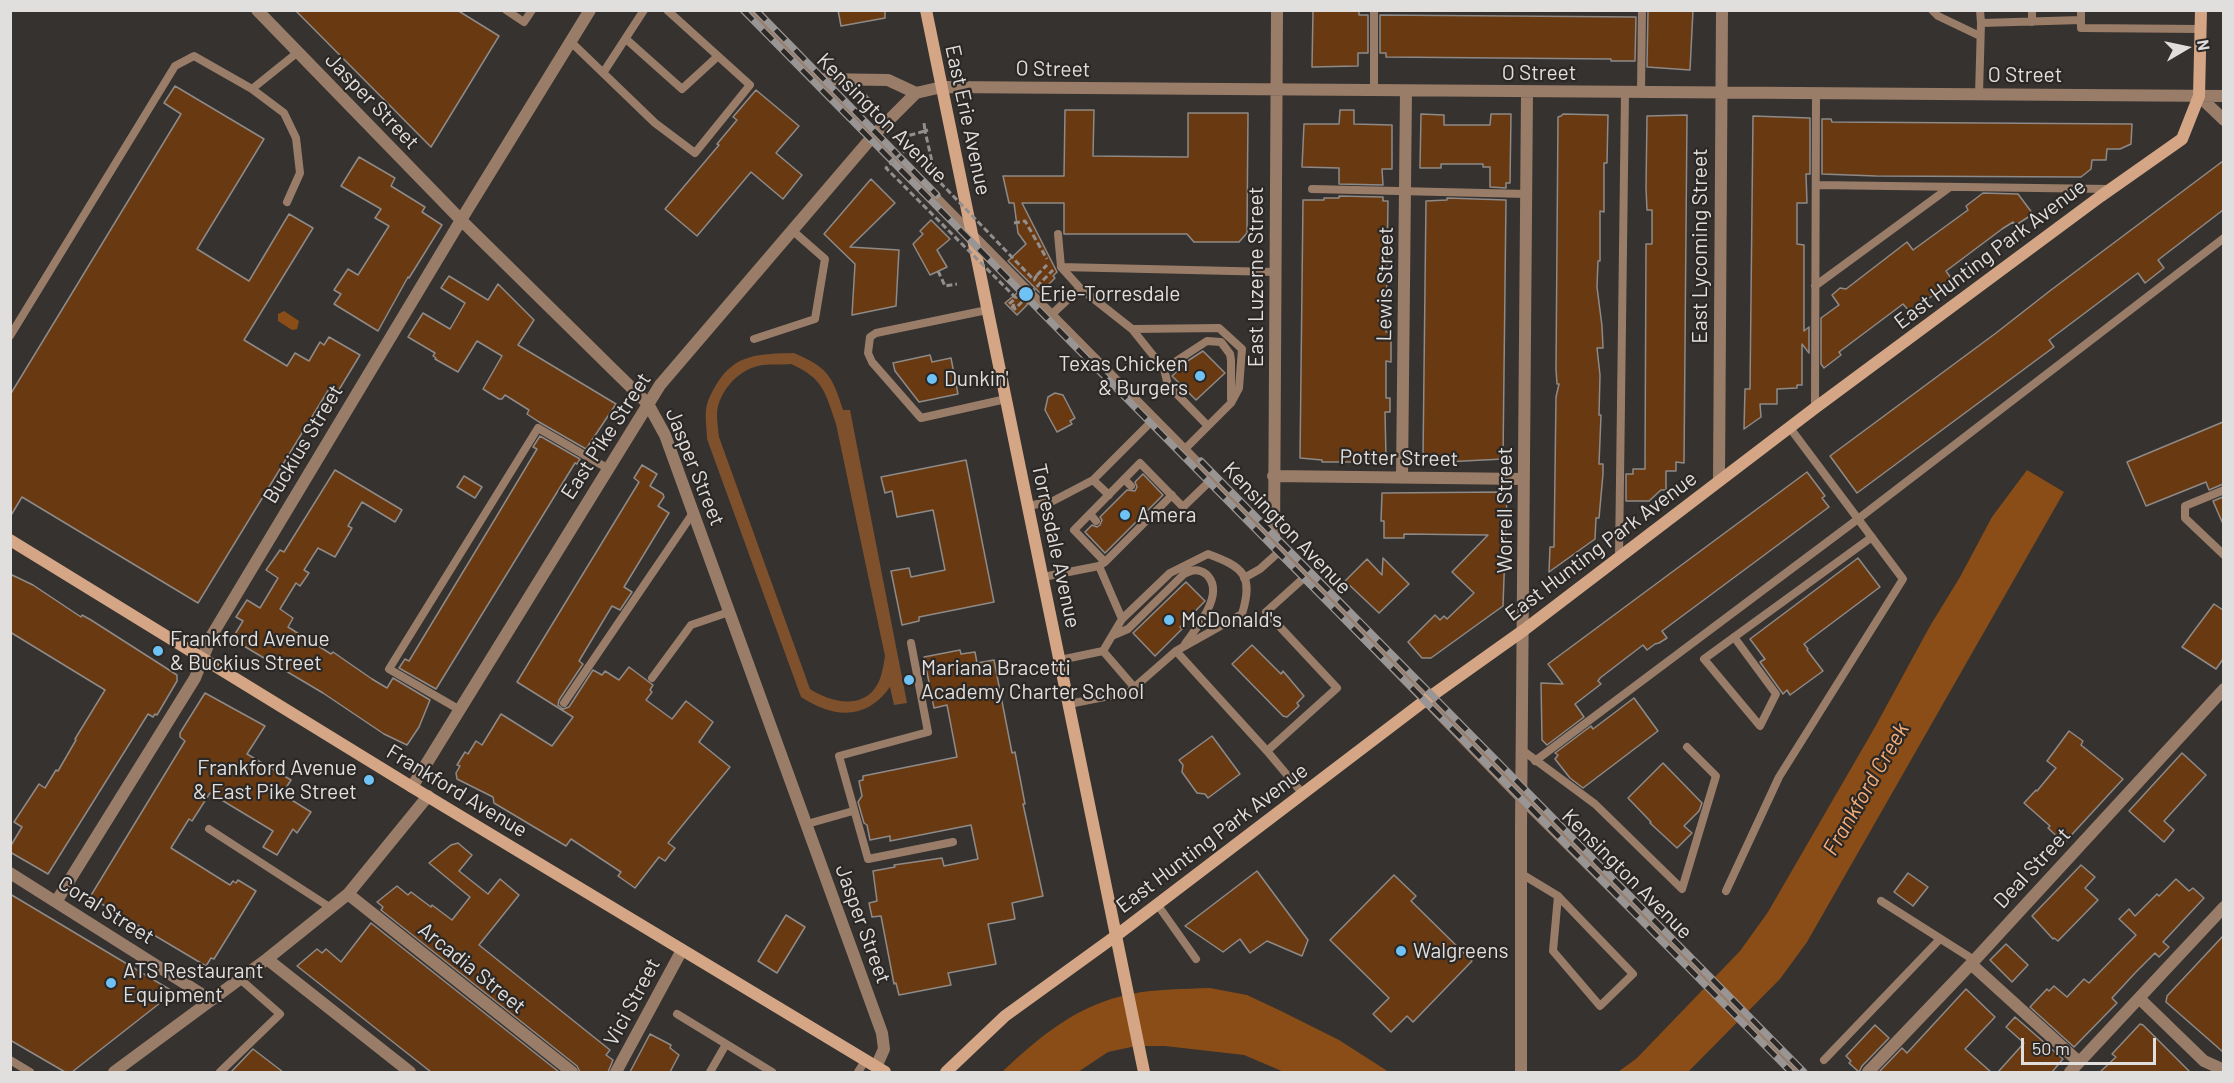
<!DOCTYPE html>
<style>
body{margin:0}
#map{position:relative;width:2234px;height:1083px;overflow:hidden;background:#353230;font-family:Barlow,sans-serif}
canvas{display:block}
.frame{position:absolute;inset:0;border:12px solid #e1dfde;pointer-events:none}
.north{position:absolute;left:2156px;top:18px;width:60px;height:60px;-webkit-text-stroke:4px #2b2826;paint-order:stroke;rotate:81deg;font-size:16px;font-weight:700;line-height:24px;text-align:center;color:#e1dfde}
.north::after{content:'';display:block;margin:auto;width:21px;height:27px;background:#e1dfde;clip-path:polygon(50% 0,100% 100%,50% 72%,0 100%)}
.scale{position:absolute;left:2021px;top:1038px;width:135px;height:27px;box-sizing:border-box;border:3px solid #e1dfde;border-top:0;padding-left:8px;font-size:18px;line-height:21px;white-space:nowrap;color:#e1dfde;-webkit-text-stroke:4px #2b2826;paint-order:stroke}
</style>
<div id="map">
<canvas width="2234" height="1083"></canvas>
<div class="frame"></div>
<div class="north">N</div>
<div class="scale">50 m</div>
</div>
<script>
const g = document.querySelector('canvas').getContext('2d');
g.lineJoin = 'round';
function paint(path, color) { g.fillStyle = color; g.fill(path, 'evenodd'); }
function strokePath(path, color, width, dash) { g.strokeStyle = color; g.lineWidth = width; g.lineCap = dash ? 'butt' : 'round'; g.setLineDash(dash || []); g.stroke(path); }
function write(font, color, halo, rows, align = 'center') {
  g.font = font + ' Barlow,sans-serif'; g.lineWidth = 4.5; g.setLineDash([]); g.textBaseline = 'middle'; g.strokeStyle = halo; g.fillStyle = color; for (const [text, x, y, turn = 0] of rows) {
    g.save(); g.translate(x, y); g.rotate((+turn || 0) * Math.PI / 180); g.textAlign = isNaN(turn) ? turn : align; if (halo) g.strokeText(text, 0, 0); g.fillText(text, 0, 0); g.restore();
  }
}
const green = new Path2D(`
 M794 353C828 368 832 375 843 410H850L907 703 894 705 890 687C866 721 833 718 801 697L707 439C707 430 705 420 706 411 706 402 712 392 716 385 735 353 760 354 794 353ZM791 364C824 379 825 392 836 424L885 656C883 667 882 679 875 688 860 710 828 701 810 689L719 437C718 429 717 421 717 413 719 390 740 368 763 365 772 364 782 365 791 364Z`);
const water = new Path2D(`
 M284 311 299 321 297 329 292 330 278 321V314Z
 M2027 470 2064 492 1807 942 1780 979 1688 1072H1618L1637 1058 1740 951 1768 912 1875 727 1930 626 1960 577 1992 517Z
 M1210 988 1247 995 1281 1011 1339 1040 1389 1072H1284L1244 1055 1165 1046H1136L1108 1052 1078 1072H1002C1039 1037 1078 1004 1131 994 1156 989 1184 989 1210 988Z`);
const building = new Path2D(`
 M295 10H457L499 36 431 147Z
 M838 10H885V18L841 26Z
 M1313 10H1359V15H1368V53H1358V66L1312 67Z
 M1648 10H1693L1690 70 1647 67Z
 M1380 15 1636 17 1635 61H1611V59L1386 57V53H1380Z
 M175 86 264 139 197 249 249 281 289 214 313 228 244 340 287 366 295 353 309 361 320 342 324 345 329 337 360 355 337 393 329 389 198 603 22 497 10 517V395L181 114 164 103Z
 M756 90 799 126 776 153 802 175 783 199 751 172 697 236 665 209 719 145 717 144 737 120 733 117Z
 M1065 110H1094L1093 156 1188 157V113H1248L1247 233 1239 242H1194L1187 234H1064V203H1022L1057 272 1053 276 1055 278 1040 293 1008 261 1026 244 1018 233 1014 203H1009L1003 176H1064Z
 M1340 110H1354V124L1392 125V169H1382L1383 185 1339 184V168L1302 167 1304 124H1339Z
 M1421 114 1444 115V125H1490L1491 114H1511L1510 183H1506V188L1490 187V167H1483V164H1441V168H1420Z
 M1563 114 1608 115 1607 163H1604V212L1600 211V261H1598L1597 287 1602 326 1603 348H1597L1600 375 1599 415H1601L1599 464H1603V474L1599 518H1596L1595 539 1549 572 1550 547H1554L1556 397 1559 384H1557L1556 369 1558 117 1561 116Z
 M1687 115 1684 463 1676 462V471H1666V490H1661L1649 501H1626V474H1633V469H1645L1646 244H1652V210H1647L1646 188 1647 116Z
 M1753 116 1810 118V174H1806L1807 203H1797V244L1804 245V331L1809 327V353L1802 344V385H1797V388L1777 389V404H1760L1761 417 1744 429 1745 389H1750Z
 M1822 119H1831L1832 122 2132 124 2131 144 2120 149H2107L2106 160H2092L2091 169 2081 177 1876 176 1822 174Z
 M359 157 395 178 391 186 425 207 422 212 442 225 409 278 408 277 378 331 334 304 341 294 334 290 348 269 358 275 389 226 375 218 381 209 341 186Z
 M2223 161V210L2158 260 2164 268 2145 283 2138 273 2049 340 2054 347 1857 493 1830 456 1996 333 2051 290Z
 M871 179 895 203 850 247 899 250 896 306 852 315 855 264 824 234Z
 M1983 193 2018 194 2033 214 2016 225 2013 222 2002 229 1946 271 1953 281 1910 312 1903 304 1839 352 1841 355 1824 368 1821 364V318L1839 305 1832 295 1840 288 1846 289 1907 242 1913 250 1968 210 1966 206Z
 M1339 196 1383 197V201H1388L1386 332H1391V362L1386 361V398H1390V412H1385L1386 458 1363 459 1364 462H1322V460L1300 458 1303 200H1324V198H1339Z
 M1447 198 1506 200 1503 459 1444 462V458H1423L1426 201 1447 200Z
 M931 220 950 239 937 250 947 267 930 275 913 244 923 234 920 231Z
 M449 276 488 300 498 284 534 320 518 345 616 404 586 449 539 422 527 414 529 410 505 395 502 399H499L483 389 502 356 477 341 458 372 435 359 436 358 433 356 435 353 408 337 423 313 450 329 465 303 441 288Z
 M1017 293 1028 304 1017 315 1005 303Z
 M1203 351 1225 373 1196 400 1172 376 1189 360Z
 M930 355 932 362 951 358 958 394 919 402 895 371 893 363Z
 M1055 393 1063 395 1075 418 1070 421 1072 424 1057 432 1045 410 1048 397Z
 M2223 422V484L2209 490 2206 482 2146 506 2127 462Z
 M540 436 580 459 577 464 575 463 436 689 399 668 405 659 409 661 492 524 537 449 533 447Z
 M966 460 994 602 919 617V621L902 625 891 571 909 568 911 577 945 570 933 510 897 517 892 491 885 493 881 477Z
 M642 465 657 474 650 486 663 494 664 497 658 506 669 513 624 587 632 592 620 610 612 606 579 661 583 664 559 700 558 705 563 709 569 707 593 670 602 675 605 671 619 680 629 667 653 685 650 690 652 692 646 700 672 719 686 701 713 722 699 742 730 767 668 843 675 848 671 853 665 861 659 857 635 888 618 876 621 872 571 839 566 846 494 803 493 797 457 779 456 773 460 766 457 765 465 752 468 754 476 741 482 745 501 714 552 746 573 717 517 682 639 482 634 478Z
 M335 470 402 510 395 522 362 502 348 526 352 528 335 557 318 548 304 570 309 573 300 586 296 583 280 609 293 618 288 627 331 654 333 652 372 679 387 688 393 678 430 700 419 727 407 745 384 734 323 693 232 639 243 621 236 617 247 600 260 608 278 578 266 570 280 550 284 552Z
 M1807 472 1825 496 1822 498 1829 507 1662 631 1667 638 1659 643 1655 644 1647 650 1643 645 1600 678 1598 681 1601 684 1575 704 1584 717 1547 745 1542 740 1541 683 1563 684 1548 664Z
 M1143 474 1163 495 1105 553 1085 532 1092 525 1097 527 1100 525 1102 520 1100 517 1127 490 1135 491 1137 487 1135 482Z
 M464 476 482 487 475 498 457 487Z
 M1505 492 1504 495H1507L1503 606 1431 658H1422L1408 642 1435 615 1440 620 1444 616 1447 619 1474 593 1452 572 1488 535 1404 534V538H1384V521H1381L1382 493Z
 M2223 497V524L2213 501Z
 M1383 558 1409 584 1379 613 1345 581 1367 559 1382 575Z
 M1858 558 1880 587 1804 644 1808 649 1807 650 1823 671 1790 695 1787 690 1783 694 1760 662 1765 659 1750 639Z
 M10 574 33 585 81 617 82 615 91 620 177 675V681L157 715 155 714 153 717 148 714 48 874 10 852V847L22 827 14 822 39 784 45 788 56 770 58 771 76 740 75 739 105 690 10 632Z
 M1186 582 1205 601 1180 627 1182 629 1155 656 1133 633Z
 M2214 604 2223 610V659L2216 669 2182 647Z
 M1252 645 1281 674 1283 671 1304 696 1297 703 1299 706 1287 717 1283 716 1232 664Z
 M960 650 961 654 975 652 977 663 994 660 1012 753 1015 752 1025 804H1023L1043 896 1012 903 1015 919 988 924 996 964 948 973 951 985 899 995 896 983 894 984 881 916 872 917 869 903 877 901 873 871 895 867 894 865 942 858 944 866 978 859 971 825 890 841V836L870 840 867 825 864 823 858 802 862 796 859 781 863 780V776L957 757 947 705 934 708 924 657Z
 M205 693 265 726 247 754 291 780 282 794 311 812 297 833 293 829 277 855 263 847 273 831 210 793 192 821 189 819 171 848 230 885 233 881 236 883 238 880 256 891 214 959 211 958 206 966 90 897 185 741 180 737V733Z
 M1634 698 1658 731 1583 788 1570 778 1555 759 1558 755 1555 753 1591 726 1593 729Z
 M2069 731 2083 741 2081 745 2123 779 2064 843 2048 828 2050 826 2024 803 2036 790 2037 791 2056 768 2047 761Z
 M1212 736 1240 774 1208 798 1205 794 1197 793 1182 772 1183 765 1179 760Z
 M2182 753 2206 775 2164 821 2174 830 2164 842 2129 811Z
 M1663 763 1702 803 1699 811 1684 826 1692 833 1677 848 1650 823 1651 822 1628 798Z
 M458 843 472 855 459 871 488 894 500 879 519 895 479 945 610 1050 606 1055 613 1060 608 1072H580L577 1066 381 910 383 907 377 902 397 886 408 895 411 892 431 907 432 905 452 920 470 897 429 863 451 845Z
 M2081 865 2095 877 2085 888 2098 900 2058 941 2054 938 2053 939 2032 916Z
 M1257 871 1308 940 1302 956 1267 941 1250 953 1240 939 1223 952 1185 926Z
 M1908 873 1928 887 1913 906 1894 892Z
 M1394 875 1416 896 1411 901 1472 961 1413 1022 1407 1016 1391 1032 1373 1014 1389 998 1330 940Z
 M2176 879 2189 891 2193 888 2204 898 2163 942 2169 947 2159 957 2155 953 2135 973 2112 998 2117 1003 2074 1047 2030 1007 2047 989 2049 991 2054 986 2067 997 2084 979 2089 983 2136 935 2119 919 2129 909 2135 916 2157 894 2159 896Z
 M10 894 174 992 72 1072H65L10 1040Z
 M786 915 805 927 777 973 758 961Z
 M371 923 559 1072H431L297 966 317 949 322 953 326 949 341 962Z
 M2223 936V1052L2166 1002 2167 996Z
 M2006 944 2028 965 2012 982 1990 960Z
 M1966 989 1995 1017 1965 1049 1991 1072H1879L1902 1048 1907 1053Z
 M2015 1017 2063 1059 2052 1072H1998L2024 1043 2006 1027Z
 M2140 1024 2143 1025 2190 1072H2100L2116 1057 2112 1054Z
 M1875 1025 1889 1038 1862 1066 1859 1072 1849 1063 1851 1061 1846 1056Z
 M650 1034 671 1045 670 1048 679 1055 670 1072H630Z
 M253 1049 283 1072H231Z`);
const path = new Path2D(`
 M865 95 875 106
 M928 130 925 131 933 166 939 171
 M902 132 907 136 925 131 924 123
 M1014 223 1025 221 1047 259
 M938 271 945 286 957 284
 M1037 275 1047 265
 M1013 304 1015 309`);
const service = new Path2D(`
 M506 10 524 22 532 10
 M1932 10 1938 16 1980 36
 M1980 10 1981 23
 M2032 10V22
 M2081 10V28L2200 29
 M626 39 682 89 718 56
 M571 42 655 123 695 153 750 85 667 10
 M603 73 644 10
 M1374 91V10
 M1641 93 1642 10
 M1979 95 1981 23 2081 20
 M1816 185 2110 189
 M1312 189 1527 194
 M287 202 300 173 296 138 284 113 252 89 298 52
 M1058 234 1061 267
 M1815 286 1950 187
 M987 310 876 333 870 337 868 353 872 362 921 418 1006 399
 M1050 316 1080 288
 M1132 329 1219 328 1242 349 1239 388 1231 403 1208 426 1168 385 1164 369 1132 329 1080 288 1061 267 1275 272
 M10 336 175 66 194 56 252 89
 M754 339 815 319 825 259 793 231
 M1164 369 1207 341 1221 342 1230 354 1231 360V399
 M1815 408 1816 93
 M1184 450 1208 426
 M1124 479 1131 486
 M1093 480 1153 420
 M2224 490 2185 506V518L2224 555
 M1172 495 1105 562 1074 530 1140 463 1183 507 1212 479
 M1028 506 1053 501 1093 480 1109 495
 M1090 514 1096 521
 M1619 557 1625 93
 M1099 566 1122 619
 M1043 577 1099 566 1105 562
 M1244 578 1260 569 1281 550
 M1114 635 1128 629 1184 574C1192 570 1198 568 1206 574 1227 593 1196 628 1185 644
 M1734 637 1776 694 1760 726 1704 659 1872 537
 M911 643 928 732 839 756 868 859 953 842
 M1103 651 1134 687
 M1060 660 1103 651 1122 619 1170 573 1208 554C1243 567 1254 575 1242 614L1176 651
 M652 678 691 625 729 612
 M564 703 693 513
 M1069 704 1129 692 1176 651 1267 751
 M460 710 389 669 538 428 607 468
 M1522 750 1595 804 1682 889 1716 776 1687 747
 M1535 761 1858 519 2224 238
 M1303 794 1267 751 1337 688 1266 612 1306 576
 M807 824 853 811
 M209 829 331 908
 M1520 873 1558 896 1633 974 1600 1006 1553 951 1558 896
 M1726 891 1779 777 1903 579 1790 428
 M1881 901 1974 960
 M1157 904 1196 959
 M677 1014 772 1072
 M10 1060 30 1072
 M1824 1060 1940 939
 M220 1072 280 1014 240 979
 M710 1072 725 1046
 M858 1072 865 1061`);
const minor = new Path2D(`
 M257 10 461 220 648 404 665 435 882 1033 884 1049 876 1067
 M2199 96 2224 120
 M1273 476 1524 479
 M1402 478 1406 91
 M1719 481 1722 10
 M1274 543 1277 10
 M412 787 660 385 873 136 916 93 942 87 2224 96
 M10 873 211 1000
 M348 894 572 1072
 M56 902 195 678 212 635 461 220 590 10
 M267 959 410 1072
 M1971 964 2079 1062
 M2140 999 2204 1061 2224 1070
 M114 1072 267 959 348 894 428 796
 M616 1072 682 950
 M1521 1072V827L1527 92
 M1868 1072 1971 964 2224 689
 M2070 1072 2224 907`);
const tertiary = new Path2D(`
 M749 10 1212 479 1521 797 1798 1072
 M816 79 888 80 916 93`);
const secondary = new Path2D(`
 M926 10 1144 1072
 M10 540 412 787 885 1072
 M946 1072 1005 1016 1117 935 1427 699 1524 630 1815 408 2101 196 2182 139 2199 96 2201 10`);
const rail = new Path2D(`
 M743 10 1791 1072
 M756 10 937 195
 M1201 461 1804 1072`);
const pathBridge = new Path2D(`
 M1037 275 1034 280 907 148 886 168 1016 298 1009 304 1015 309 1053 270`);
const markers = [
 [1026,294,8,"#6fc2f4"],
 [1200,376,6,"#6fc2f4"],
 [932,379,6,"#6fc2f4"],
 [1125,515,6,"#6fc2f4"],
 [1169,620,6,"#6fc2f4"],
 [158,651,6,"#6fc2f4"],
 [909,680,6,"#6fc2f4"],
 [369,780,6,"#6fc2f4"],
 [1401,951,6,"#6fc2f4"],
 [111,983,6,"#6fc2f4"]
];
const streetNames = [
 ["O Street",1053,69,1],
 ["O Street",1539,73],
 ["O Street",2025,75],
 ["Jasper Street",372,101,46],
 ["Kensington Avenue",882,118,45],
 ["East Erie Avenue",968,120,78],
 ["East Lycoming Street",1700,246,-90],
 ["East Hunting Park Avenue",1990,254,-37],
 ["East Luzerne Street",1256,277,-90],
 ["Lewis Street",1385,284,-89],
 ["East Pike Street",606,436,-57],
 ["Buckius Street",303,444,-59],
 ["Potter Street",1399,458,1],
 ["Jasper Street",695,467,68],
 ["Worrell Street",1505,510,-90],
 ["Kensington Avenue",1287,528,46],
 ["Torresdale Avenue",1056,546,78],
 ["East Hunting Park Avenue",1601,546,-37],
 ["Frankford Avenue",457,791,31],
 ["East Hunting Park Avenue",1212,838,-37],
 ["Deal Street",2032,868,-47],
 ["Kensington Avenue",1627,874,45],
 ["Coral Street",106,910,32],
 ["Jasper Street",863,924,70],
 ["Arcadia Street",472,968,39],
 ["Vici Street",632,1002,-62]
];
const poiNames = [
 ["Erie-Torresdale",1040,294],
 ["Texas Chicken",1188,364,"right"],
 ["& Burgers",1188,388,"right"],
 ["Dunkin'",944,379],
 ["Amera",1137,515],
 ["McDonald's",1181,620],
 ["Frankford Avenue",170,639],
 ["& Buckius Street",170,663],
 ["Mariana Bracetti",921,668],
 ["Academy Charter School",921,692],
 ["Frankford Avenue",357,768,"right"],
 ["& East Pike Street",357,792,"right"],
 ["Walgreens",1413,951],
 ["ATS Restaurant",123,971],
 ["Equipment",123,995]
];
const waterNames = [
 ["Frankford Creek",1866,789,-60]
];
paint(green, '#7f502c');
paint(water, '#8b4d17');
paint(building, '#693a12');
strokePath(building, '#8e8a88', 1.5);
strokePath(path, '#928f8e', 3, [6, 3]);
strokePath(service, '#9a7d68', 8);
strokePath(minor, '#9a7d68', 12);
strokePath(tertiary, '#9a7d68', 12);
strokePath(secondary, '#d5a685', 12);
strokePath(rail, '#989594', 7);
strokePath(rail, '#2b2826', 4.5, [14]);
strokePath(pathBridge, '#928f8e', 3, [6, 3]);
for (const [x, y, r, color] of markers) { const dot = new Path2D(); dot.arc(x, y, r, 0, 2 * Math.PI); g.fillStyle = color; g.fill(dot); strokePath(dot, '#2b2826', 2); }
write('21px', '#e1dfde', '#2b2826', streetNames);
write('21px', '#e1dfde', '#2b2826', poiNames, 'left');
write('italic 22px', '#f6ae7a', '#2b2826', waterNames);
</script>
